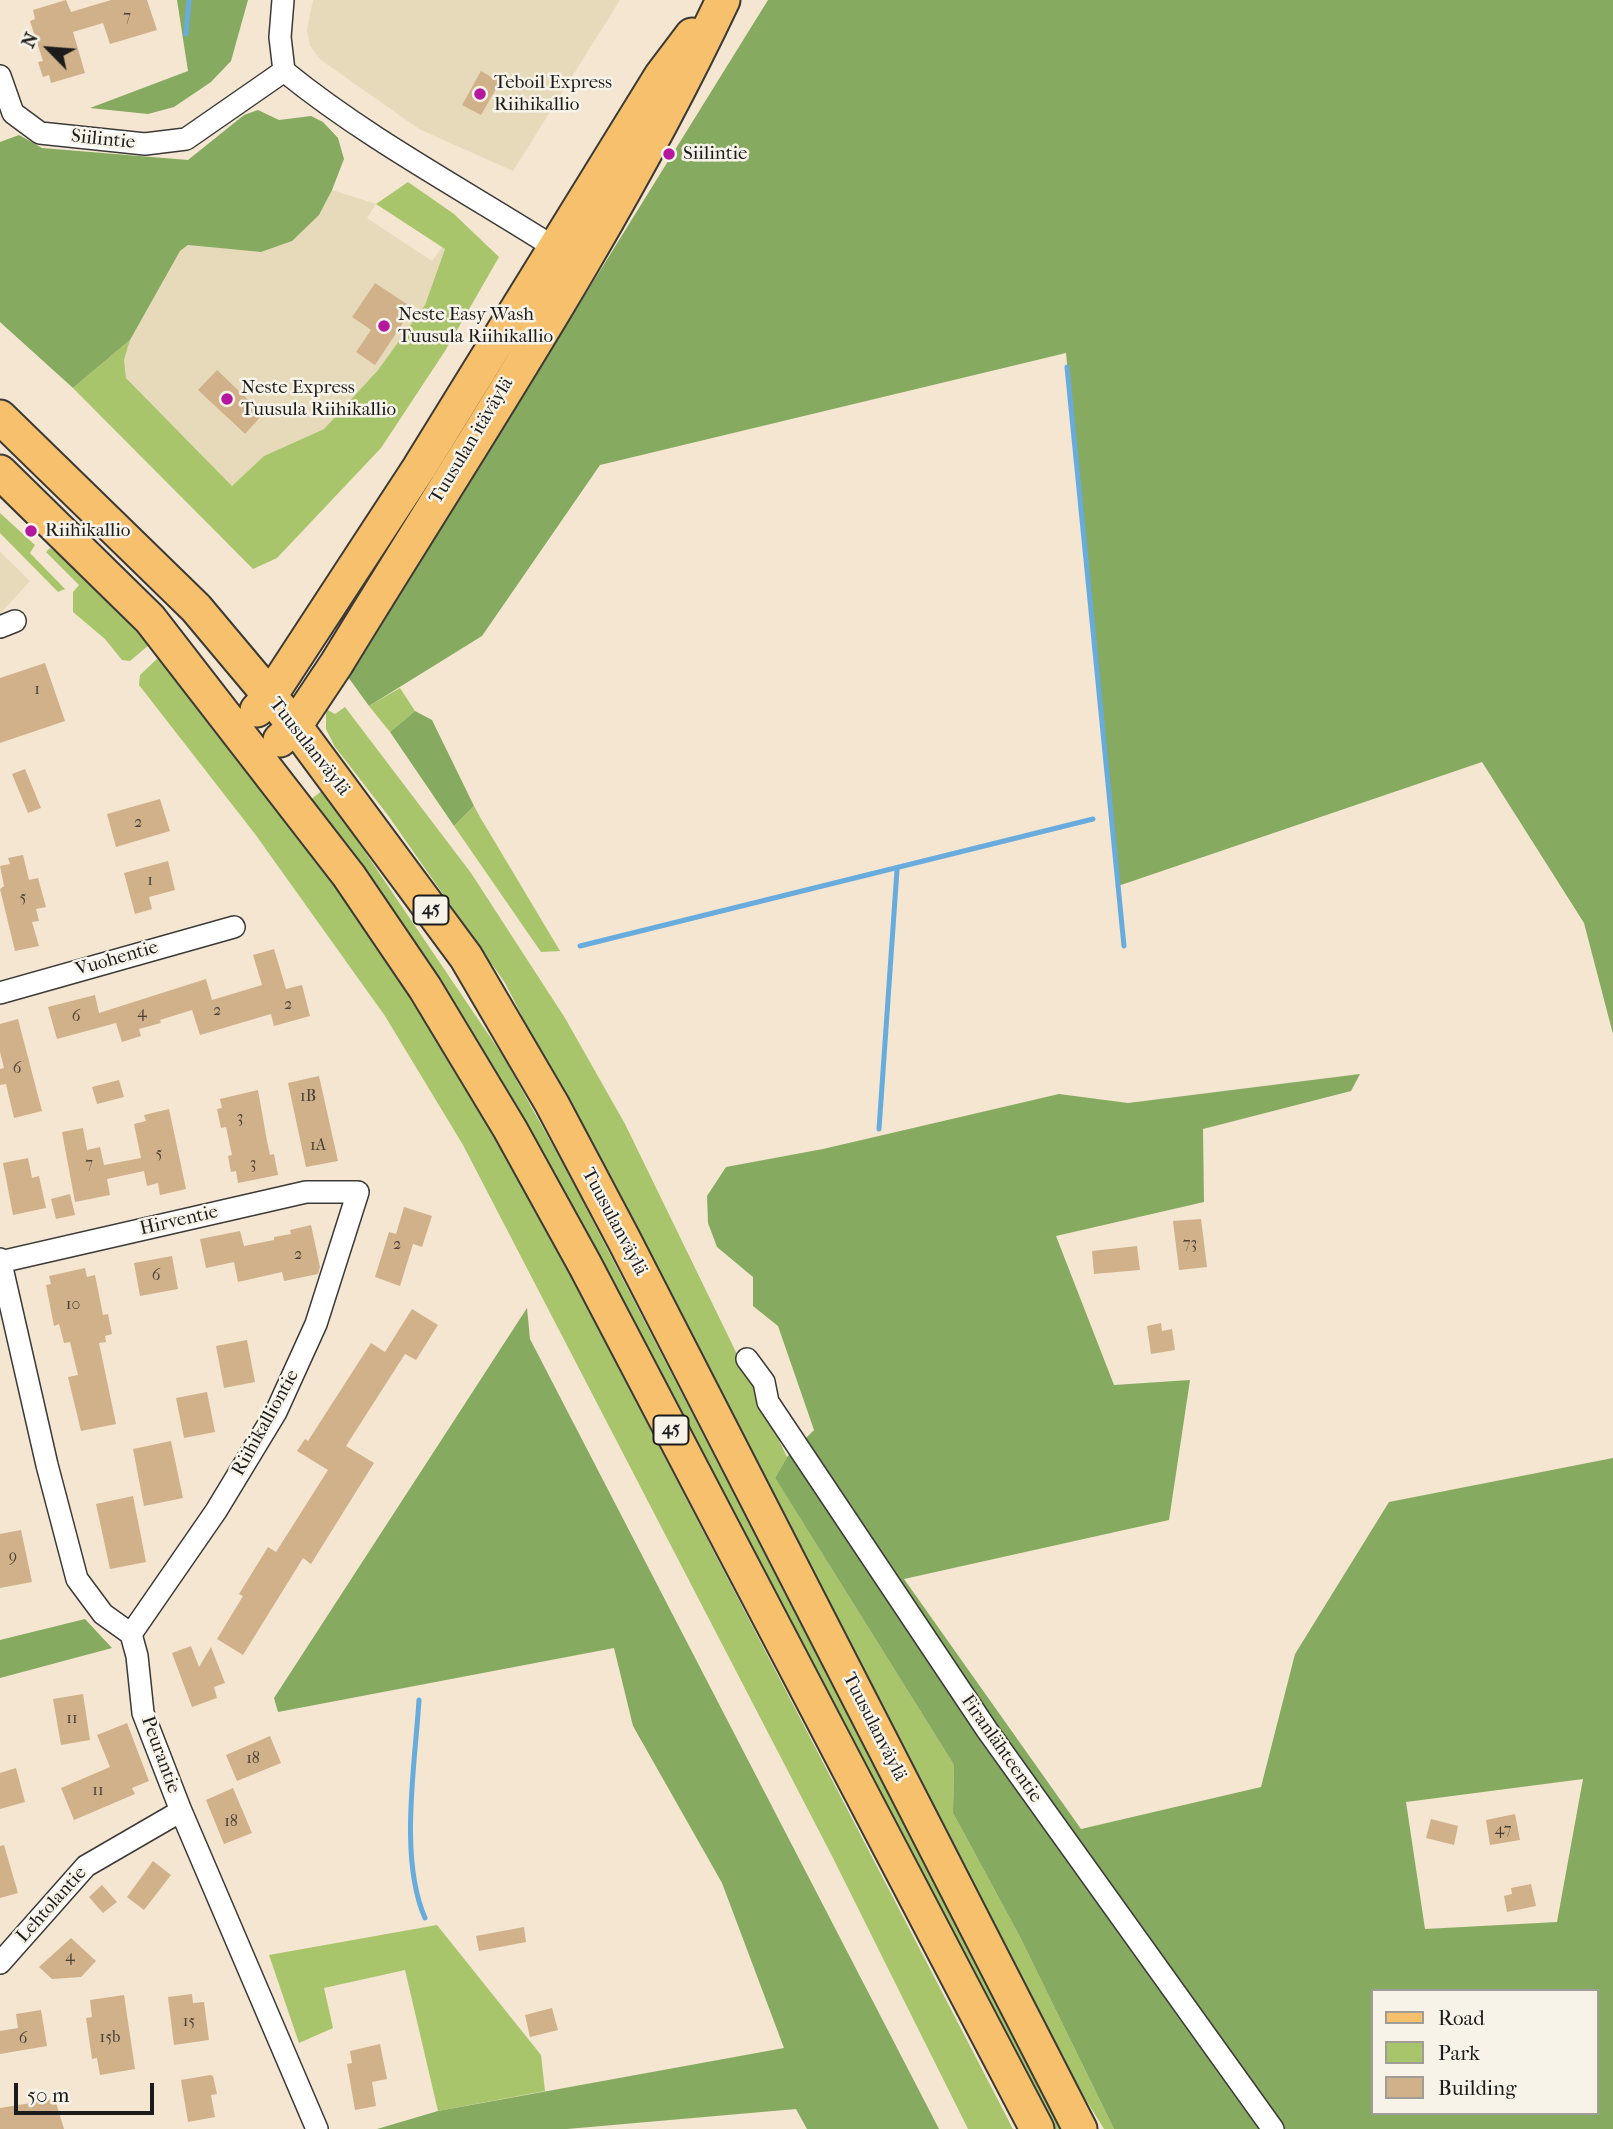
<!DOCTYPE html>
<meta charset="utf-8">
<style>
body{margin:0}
#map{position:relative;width:1613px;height:2129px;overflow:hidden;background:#f4e6d1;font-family:"IM FELL French Canon",serif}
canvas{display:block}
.legend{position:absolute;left:1371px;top:1989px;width:228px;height:126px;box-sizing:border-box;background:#f7f3e8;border:2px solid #9f9d96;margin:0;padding:9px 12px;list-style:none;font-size:21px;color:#1c1c1c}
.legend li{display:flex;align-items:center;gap:14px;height:35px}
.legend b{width:35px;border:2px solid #9f9d96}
.north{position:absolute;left:14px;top:14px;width:70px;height:70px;-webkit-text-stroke:5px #f7f3e8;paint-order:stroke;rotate:295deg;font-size:19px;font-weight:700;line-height:28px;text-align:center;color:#1c1c1c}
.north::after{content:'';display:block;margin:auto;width:24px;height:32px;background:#1c1c1c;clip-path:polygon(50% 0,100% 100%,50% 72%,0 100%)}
.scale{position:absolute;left:14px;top:2083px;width:140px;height:32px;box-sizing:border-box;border:4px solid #1c1c1c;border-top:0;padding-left:9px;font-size:21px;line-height:24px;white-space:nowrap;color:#1c1c1c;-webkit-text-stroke:5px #f7f3e8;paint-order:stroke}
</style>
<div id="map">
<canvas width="1613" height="2129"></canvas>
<ul class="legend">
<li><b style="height:9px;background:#f7c06c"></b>Road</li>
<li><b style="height:19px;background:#a8c56c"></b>Park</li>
<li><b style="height:19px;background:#d0b18a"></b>Building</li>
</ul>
<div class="north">N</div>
<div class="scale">50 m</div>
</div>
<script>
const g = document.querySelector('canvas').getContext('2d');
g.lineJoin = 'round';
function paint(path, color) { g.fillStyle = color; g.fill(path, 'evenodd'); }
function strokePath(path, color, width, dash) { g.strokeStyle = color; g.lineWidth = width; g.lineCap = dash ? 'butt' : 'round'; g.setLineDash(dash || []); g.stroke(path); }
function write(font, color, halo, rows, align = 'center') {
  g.font = font + ' "IM FELL French Canon",serif'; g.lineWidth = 5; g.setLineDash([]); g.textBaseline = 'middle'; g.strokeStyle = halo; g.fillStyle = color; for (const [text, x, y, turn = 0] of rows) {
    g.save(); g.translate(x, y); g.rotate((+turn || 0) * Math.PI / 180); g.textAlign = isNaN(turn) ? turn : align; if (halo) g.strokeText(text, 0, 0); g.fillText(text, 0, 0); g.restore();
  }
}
const built = new Path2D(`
 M313 0H620L513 171 419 129 321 60 310 46 307 30Z
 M332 190 376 204 367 218 432 261 442 247 445 249 425 305 378 370 324 429 264 456 232 486 126 378 124 360 130 340 180 251 189 245 261 252 319 215ZM375 283 413 309 375 364 371 330 352 317ZM217 371 263 414 244 434 199 390Z
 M0 552 30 581 0 614Z`);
const green = new Path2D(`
 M408 182 454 214 499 257 445 351 381 448 277 558 253 569 73 388 130 340 124 360 126 378 232 486 264 456 324 429 378 370 425 305 445 249 376 204Z
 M0 513 35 545 30 553 65 589 58 592 0 533Z
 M50 548 80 570 149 645 130 661 122 660 105 639 73 612V592L79 585 46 552Z
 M159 657 221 728 382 947 517 1172 1013 2129H968L832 1856 463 1145 385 1016 255 834 139 685 140 675Z
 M400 688 415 711 390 732 369 706Z
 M345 707 471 873 565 1018 625 1124 787 1457 775 1478 954 1765 953 1813 1020 1937 1114 2129H1104L1052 2045 505 983 387 814 335 747 326 729V709L335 714Z
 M323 790 503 1056 567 1171 1061 2129H1045L310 800Z
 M474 806 480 817 560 951 541 952 454 826Z
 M437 1925 541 2055 545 2091 438 2111 405 1970 324 1988 333 2028 299 2043 269 1955Z`);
const forest = new Path2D(`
 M177 0H248L231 61 211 82 174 107 148 114 90 108 188 71Z
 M768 0H1613V1034L1584 923 1482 762 1118 886 1066 353 600 465 482 636 369 706 348 677Z
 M258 110 279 120 311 116 323 122 338 138 344 159 332 190 319 215 292 241 261 252 188 245 180 251 130 340 73 388 0 322V142L19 135 42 148 188 160 244 115Z
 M415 711 432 720 474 806 454 826 390 732Z
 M1360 1074 1351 1091 1203 1129 1204 1202 1056 1236 1114 1385 1190 1380 1169 1520 904 1579 1081 1829 1261 1787 1295 1654 1389 1502 1613 1458V2129H1114L1020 1937 953 1813 954 1765 775 1478 787 1457 814 1430 778 1326 753 1306V1277L717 1247 708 1223 707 1196 726 1167 823 1149 1059 1094 1128 1103ZM1583 1779 1557 1922 1425 1929 1406 1802ZM1373 1991H1597V2113H1373Z
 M527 1308 530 1339 939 2129H807L796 2109 567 2129H377L438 2111 784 2048 722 1883 633 1726 614 1648 278 1712 274 1698Z
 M85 1619 112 1648 0 1678V1640Z`);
const stream = new Path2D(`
 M186 34 189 0
 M1067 367 1124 946
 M580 946 1093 819
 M879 1129 897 870
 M419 1700C415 1765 399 1859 425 1918`);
const building = new Path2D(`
 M66 0 71 12 111 0H147L157 30 110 44 103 23 73 32 85 73 51 83 49 75 43 77 38 62 43 61 30 21 35 19 33 10Z
 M481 71 500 82 481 115 462 105Z
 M375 283 413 308 375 365 356 352 371 330 352 317Z
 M217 370 263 414 245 434 198 390Z
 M45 663 65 721 0 743V678Z
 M25 769 41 808 28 813 12 774Z
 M160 799 170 831 116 847 107 814Z
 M23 855 29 880 38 878 46 907 36 909 39 921 32 922 39 946 15 951 0 889 4 886 0 866 10 864 8 858Z
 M168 861 175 890 149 897 152 909 135 914 124 873Z
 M274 949 286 989 302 985 310 1016 274 1026 271 1014 200 1035 192 1010 160 1020 161 1023 139 1029 141 1036 122 1042 116 1023 57 1039 48 1007 95 995 99 1013 206 979 212 1000 262 985 253 955Z
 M18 1019 42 1111 14 1118 6 1084 0 1085V1069L4 1068 0 1052V1024Z
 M319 1076 338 1161 306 1167 288 1083Z
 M119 1080 124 1097 97 1104 92 1087Z
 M258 1090 267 1141 270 1155 274 1154 278 1175 238 1183 236 1171 231 1172 228 1156 232 1155 226 1127 221 1128 217 1109 222 1108 220 1099Z
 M169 1109 186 1189 160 1195 158 1183 147 1186 144 1171 107 1179 110 1195 75 1202 62 1132 83 1128 87 1150 100 1147 104 1165 141 1158 134 1124 146 1121 144 1115Z
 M28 1158 32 1178 39 1176 46 1208 13 1215 3 1163Z
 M70 1194 75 1215 56 1219 51 1199Z
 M404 1207 432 1216 422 1247 413 1244 400 1286 375 1277 389 1232 396 1234Z
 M1201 1219 1207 1267 1179 1270 1173 1221Z
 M311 1225 320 1267 318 1274 284 1281 282 1272 238 1282 234 1262 206 1268 200 1239 240 1231 244 1246 274 1240V1237L291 1234 290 1230Z
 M1137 1246 1140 1270 1094 1274 1092 1251Z
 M172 1256 178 1289 140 1296 134 1263Z
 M85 1268 87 1277 95 1275 103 1315 108 1314 112 1334 105 1336 106 1342 99 1343 116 1424 81 1431 68 1377 78 1375 70 1342 64 1343 59 1324 54 1326 46 1285 51 1284 49 1276Z
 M412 1309 438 1325 416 1360 405 1354 346 1446 374 1463 311 1564 303 1558 243 1655 217 1639 243 1596 239 1594 268 1547 276 1552 328 1470 297 1451 305 1439 308 1441 371 1343 385 1352Z
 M1161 1323 1162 1331 1172 1329 1175 1350 1151 1354 1147 1326Z
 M247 1340 255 1382 224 1388 216 1346Z
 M207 1392 215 1432 184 1438 176 1398Z
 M171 1441 183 1498 144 1506 133 1449Z
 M133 1496 146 1562 110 1569 96 1504Z
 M21 1530 32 1582 0 1588V1534Z
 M191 1646 199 1667 211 1647 225 1683 214 1687 217 1698 192 1707 172 1653Z
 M83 1694 90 1740 61 1745 53 1699Z
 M127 1723 149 1781 132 1788 135 1794 74 1820 61 1788 110 1767 97 1735Z
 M270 1736 281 1763 237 1781 226 1755Z
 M16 1768 25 1802 0 1809V1773Z
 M233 1788 252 1833 224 1844 206 1800Z
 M1515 1814 1520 1840 1490 1845 1486 1820Z
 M1431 1819 1458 1826 1454 1845 1426 1838Z
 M4 1845 18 1893 0 1898V1846Z
 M153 1861 171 1875 144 1910 127 1897Z
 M1531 1884 1536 1906 1507 1912 1504 1896 1512 1894 1511 1888Z
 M102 1885 117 1902 103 1913 89 1897Z
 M524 1927 526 1942 479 1951 476 1936Z
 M71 1938 96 1961 81 1977 52 1979 39 1967Z
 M192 1994 193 2003 204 2002 209 2040 174 2045 168 1997Z
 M124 1995 135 2069 100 2075 97 2058 92 2059 86 2018 92 2017 90 2000Z
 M552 2008 558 2030 530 2037 525 2015Z
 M41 2010 47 2046 0 2054V2031L18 2028 16 2014Z
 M380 2044 387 2079 372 2082 376 2106 355 2110 347 2064 352 2063 350 2051Z
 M210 2075 213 2076 217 2094 211 2095 215 2117 188 2122 181 2080Z
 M55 2099 64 2129H0V2108Z`);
const minor = new Path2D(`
 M283 0 280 37 284 71
 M284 71C370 141 470 193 563 253
 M0 76 13 113 40 133 145 144 186 139 284 71
 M0 627 15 621
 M0 993 234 927
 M0 1259 47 1465 77 1579 103 1614 131 1634 137 1656 143 1713 181 1811 317 2129
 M0 1262 306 1192H358L316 1324 276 1412 216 1511 131 1634
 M747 1359 764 1382 768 1402 987 1730 1273 2129
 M0 1963 86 1866 181 1811`);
const primary = new Path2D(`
 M0 417 196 608 295 726 466 957 552 1104 623 1238 1080 2129
 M0 472 150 619 349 876 425 988 510 1129 585 1265 1037 2129
 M257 710 270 696 419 468 661 76 692 35
 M280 740 295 726 337 663C470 445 614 231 723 0`);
const markers = [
 [480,94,7,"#b5179e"],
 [669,154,7,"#b5179e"],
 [384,326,7,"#b5179e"],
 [227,399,7,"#b5179e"],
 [31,531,7,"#b5179e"]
];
const numberNames = [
 ["7",127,17],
 ["1",37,690],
 ["2",138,823],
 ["1",150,881],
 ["5",23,898],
 ["2",288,1005],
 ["2",217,1011],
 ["4",142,1013],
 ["6",76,1017],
 ["6",17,1069],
 ["1B",308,1097],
 ["3",240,1118],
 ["1A",318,1146],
 ["5",159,1154],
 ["7",89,1164],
 ["3",253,1164],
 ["73",1190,1244],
 ["2",397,1245],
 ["2",298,1255],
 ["6",156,1276],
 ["10",73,1305],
 ["9",13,1557],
 ["11",72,1719],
 ["18",253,1759],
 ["11",98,1791],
 ["18",231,1822],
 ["47",1503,1830],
 ["4",70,1957],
 ["15",189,2022],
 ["15b",110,2038],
 ["6",23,2039]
];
const shields = [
 [431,910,35],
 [671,1430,35]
];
const shieldNames = [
 ["45",431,910],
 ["45",671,1430]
];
const poiNames = [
 ["Teboil Express",494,83],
 ["Riihikallio",494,105],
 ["Siilintie",683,154],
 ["Neste Easy Wash",398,315],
 ["Tuusula Riihikallio",398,337],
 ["Neste Express",241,388],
 ["Tuusula Riihikallio",241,410],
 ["Riihikallio",45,531]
];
const streetNames = [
 ["Siilintie",103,140,6],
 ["Tuusulan itäväylä",472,441,-59],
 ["Tuusulanväylä",309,747,52],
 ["Vuohentie",117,959,-16],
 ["Hirventie",179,1221,-13],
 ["Tuusulanväylä",614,1222,62],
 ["Riihikalliontie",266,1423,-61],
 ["Tuusulanväylä",874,1727,63],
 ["Firanlähteentie",1001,1749,55],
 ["Peurantie",160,1755,70],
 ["Lehtolantie",52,1905,-48]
];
paint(built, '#e6daba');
paint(green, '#a8c56c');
paint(forest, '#86aa60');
strokePath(stream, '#68acdd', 5);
paint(building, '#d0b18a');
strokePath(minor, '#3c3a37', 24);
strokePath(primary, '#3c3a37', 37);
strokePath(minor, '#fff', 21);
strokePath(primary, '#f7c06c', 33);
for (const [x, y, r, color] of markers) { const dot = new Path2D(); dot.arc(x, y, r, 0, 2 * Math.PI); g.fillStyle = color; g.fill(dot); strokePath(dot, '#f7f3e8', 2.5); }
write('16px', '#494138', null, numberNames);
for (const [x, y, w] of shields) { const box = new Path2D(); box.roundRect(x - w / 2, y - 14.5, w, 29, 5); g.fillStyle = '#f7f3e8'; g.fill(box); strokePath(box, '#1c1c1c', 2); }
write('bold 18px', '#1c1c1c', null, shieldNames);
write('19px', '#1c1c1c', '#f7f3e8', poiNames, 'left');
write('19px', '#1c1c1c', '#f7f3e8', streetNames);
</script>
